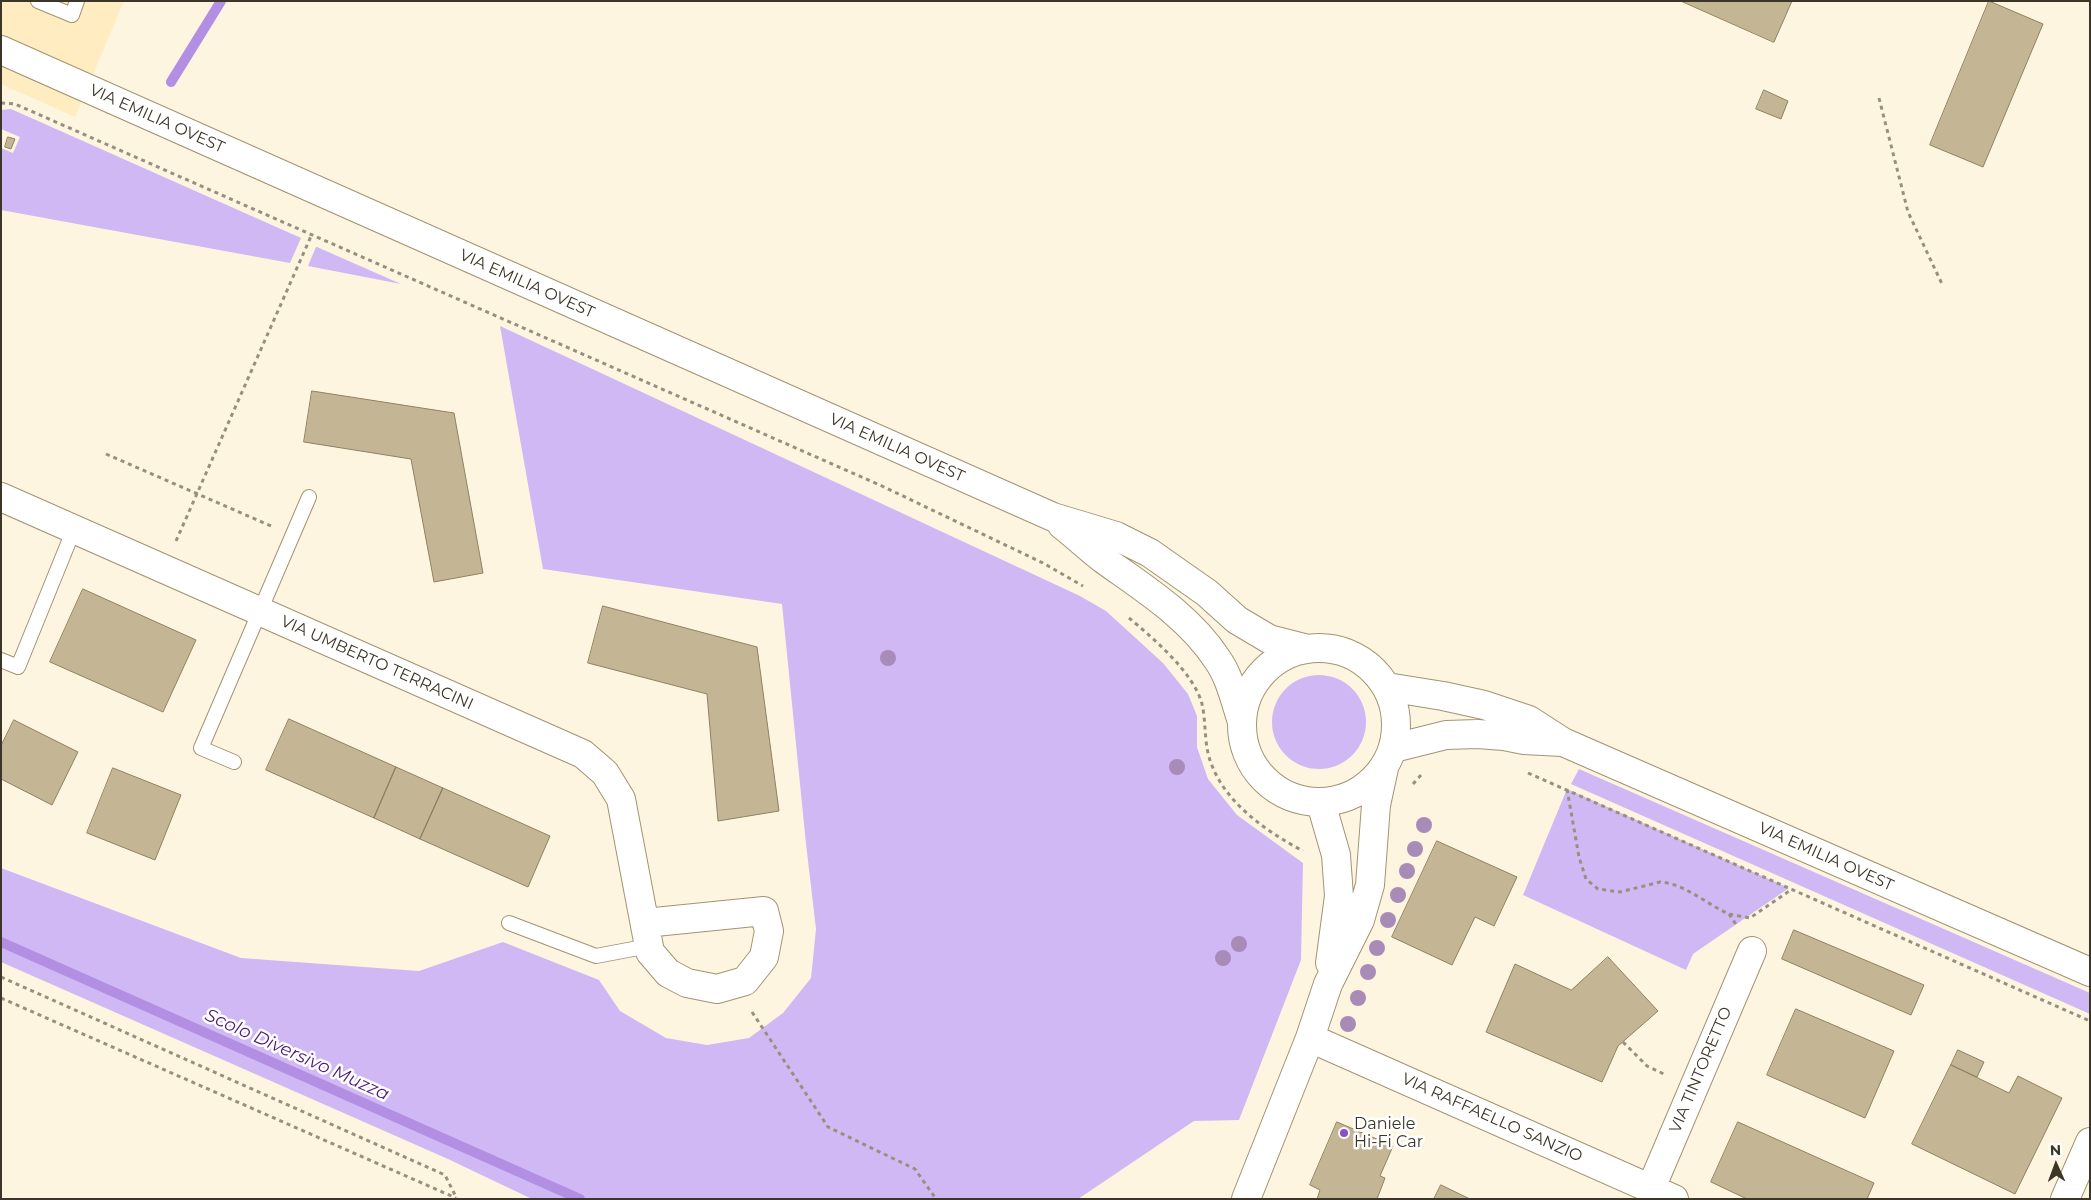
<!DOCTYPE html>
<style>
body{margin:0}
#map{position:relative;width:2091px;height:1200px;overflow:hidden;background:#fef5e0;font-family:Montserrat,sans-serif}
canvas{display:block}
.frame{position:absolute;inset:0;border:2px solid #3c3628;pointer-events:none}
.north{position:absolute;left:2031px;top:1140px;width:50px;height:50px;-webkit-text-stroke:4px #fff;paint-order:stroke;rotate:358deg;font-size:14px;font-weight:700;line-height:20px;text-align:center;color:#3c3628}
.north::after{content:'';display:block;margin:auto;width:18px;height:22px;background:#3c3628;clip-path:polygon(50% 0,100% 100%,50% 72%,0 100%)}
</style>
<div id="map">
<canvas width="2091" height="1200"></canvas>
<div class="frame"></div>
<div class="north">N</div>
</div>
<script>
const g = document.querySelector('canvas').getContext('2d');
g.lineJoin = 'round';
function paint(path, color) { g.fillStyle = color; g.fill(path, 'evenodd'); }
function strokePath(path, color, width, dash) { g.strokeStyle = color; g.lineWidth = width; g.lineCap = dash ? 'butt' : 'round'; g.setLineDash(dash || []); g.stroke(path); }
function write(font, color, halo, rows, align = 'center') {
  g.font = font + ' Montserrat,sans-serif'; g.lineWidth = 5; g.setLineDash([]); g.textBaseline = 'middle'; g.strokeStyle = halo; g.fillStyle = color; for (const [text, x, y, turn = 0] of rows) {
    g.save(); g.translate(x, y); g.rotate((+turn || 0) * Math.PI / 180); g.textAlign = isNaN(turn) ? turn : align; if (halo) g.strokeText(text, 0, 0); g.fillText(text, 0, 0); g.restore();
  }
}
const built = new Path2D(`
 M1 1H124L75 117 1 84Z`);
const green = new Path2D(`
 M11 109 301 238 290 263 1 210V148L13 153 20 137 1 129V110Z
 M316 247H317L401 284 308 266Z
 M500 326 1080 596 1106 611 1163 663 1188 694 1197 716V747L1208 779 1237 815 1303 863 1301 960 1239 1120 1194 1121 1078 1199H532L448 1159 1 962V868L241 958 419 971 503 942 599 980 620 1011 666 1038 707 1045 749 1038 783 1013 811 978 816 929 806 844 782 604 543 569Z
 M1272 722a47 47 0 1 1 94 0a47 47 0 1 1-94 0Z
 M1579 769 2090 993V1014L1571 784Z
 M1567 789 1789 888 1693 954 1686 970 1523 895Z`);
const stream = new Path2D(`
 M171 82 221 1
 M1 942 580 1199`);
const building = new Path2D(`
 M1681 1H1792L1774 42Z
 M1989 1 2043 24 1983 167 1930 145Z
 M1764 90 1788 101 1781 119 1756 109Z
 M8 137 15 139 11 149 5 147Z
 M312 391 454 413 483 573 434 582 411 459 304 442Z
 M83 589 196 640 163 712 50 662Z
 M603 606 757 647 779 811 718 821 707 694 588 663Z
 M289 719 396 767 374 818 266 770Z
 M14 720 78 752 52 805 1 779V746Z
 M396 767 443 788 420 839 374 818Z
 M113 768 181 795 155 860 87 833Z
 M443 788 550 836 528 887 420 839Z
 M1437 841 1517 877 1494 926 1475 917 1452 965 1392 937Z
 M1794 930 1924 985 1911 1015 1782 959Z
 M1608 957 1658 1011 1618 1046 1602 1082 1486 1032 1515 964 1571 990Z
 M1796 1009 1894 1051 1865 1118 1767 1075Z
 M1958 1050 1984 1062 1977 1077 1951 1065Z
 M1951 1065 2009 1093 2018 1076 2062 1098 2015 1194 1912 1144Z
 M1337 1122 1393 1146 1380 1176 1385 1178 1377 1199H1317L1320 1190 1310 1185Z
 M1738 1122 1874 1183 1867 1199H1747L1711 1182Z
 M1441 1185 1470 1199H1434Z`);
const path = new Path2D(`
 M1879 98 1908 212 1942 284
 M1 103 15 104 882 486 1043 563 1083 586
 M106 454 271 526
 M176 541 312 234
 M1129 618C1153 638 1194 673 1202 704 1206 721 1204 739 1209 757 1222 801 1264 830 1303 851
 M1528 773 2090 1021
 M1413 784 1422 774
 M1567 789 1579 857 1586 879 1598 889 1620 892 1660 882C1685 884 1705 903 1727 913 1734 916 1743 916 1750 918L1792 889
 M1729 914 1737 926
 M1 977 445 1175 457 1199
 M1 998 456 1198
 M752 1012 828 1127 915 1169 936 1199
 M1623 1042 1647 1066 1666 1075`);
const lane = new Path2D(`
 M38 1 72 15 77 1
 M1 660 18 667 74 529
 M234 762 201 748 309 497
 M509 923 596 956 649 946`);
const street = new Path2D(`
 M1 497 583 754 605 773 621 799 650 952 668 973 687 983 717 989 745 981 764 957 769 931 764 911 645 923
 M1321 803 1336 855 1339 896 1330 963
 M1310 1038 1674 1199
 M1651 1188 1752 951
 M1246 1199 1310 1038 1328 984 1360 920 1370 885 1376 805 1384 768
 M2065 1199 2090 1142`);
const secondary = new Path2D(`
 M1 50 1053 517 1116 536 1150 553 1207 593 1237 620 1269 639 1308 649
 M1062 525C1076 536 1089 548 1103 559 1143 588 1189 616 1217 659 1230 677 1235 701 1242 722
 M1242 725a77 77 0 1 1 154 0a77 77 0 1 1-154 0Z
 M1387 687 1443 696 1484 705 1529 720 1563 742 2090 972
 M1394 748 1446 735 1478 734 1504 736 1524 740 1562 742`);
const trees = [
 [888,658],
 [1177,767],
 [1424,825],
 [1415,849],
 [1407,871],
 [1398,895],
 [1388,920],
 [1239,944],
 [1377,948],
 [1223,958],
 [1368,972],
 [1358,998],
 [1348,1024]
];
const markers = [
 [1344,1133,5,"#8950c7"]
];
const streetNames = [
 ["VIA EMILIA OVEST",157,119,24],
 ["VIA EMILIA OVEST",527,284,24],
 ["VIA EMILIA OVEST",897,448,24],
 ["VIA UMBERTO TERRACINI",377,663,24],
 ["VIA EMILIA OVEST",1826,857,24],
 ["VIA TINTORETTO",1701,1070,-67],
 ["VIA RAFFAELLO SANZIO",1492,1118,24]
];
const poiNames = [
 ["Daniele",1354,1124],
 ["Hi-Fi Car",1354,1142]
];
const waterNames = [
 ["Scolo Diversivo Muzza",297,1055,24]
];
paint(built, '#ffecc1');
paint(green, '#d0b8f4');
strokePath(stream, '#b28fe3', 10);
paint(building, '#c4b694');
strokePath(building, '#8f8160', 1);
strokePath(lane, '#a29473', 16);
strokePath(street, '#a29473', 30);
strokePath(secondary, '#a29473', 30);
strokePath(path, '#97907e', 3, [4, 4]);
strokePath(lane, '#fff', 14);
strokePath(street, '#fff', 28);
strokePath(secondary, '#fff', 28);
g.fillStyle = '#a98bb7';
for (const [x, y] of trees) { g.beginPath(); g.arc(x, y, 8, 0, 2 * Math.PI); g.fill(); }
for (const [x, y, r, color] of markers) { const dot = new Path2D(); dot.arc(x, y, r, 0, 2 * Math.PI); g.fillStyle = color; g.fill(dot); strokePath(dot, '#fff', 2); }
write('16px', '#3c3628', '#fff', streetNames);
write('16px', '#3c3628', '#fff', poiNames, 'left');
write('italic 18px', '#4d1a7c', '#fff', waterNames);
</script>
